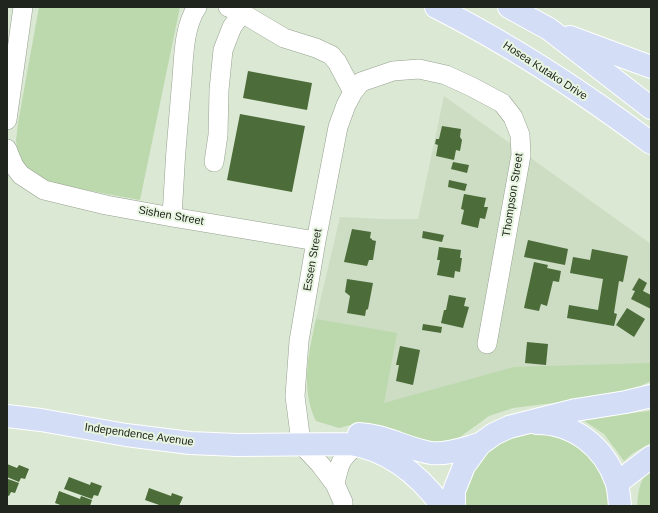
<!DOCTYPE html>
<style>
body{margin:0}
#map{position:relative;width:658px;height:513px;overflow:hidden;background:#dbe8d4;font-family:Helvetica,sans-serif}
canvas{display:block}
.frame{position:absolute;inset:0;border:8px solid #20251d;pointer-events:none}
</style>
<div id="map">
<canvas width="658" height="513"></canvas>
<div class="frame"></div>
</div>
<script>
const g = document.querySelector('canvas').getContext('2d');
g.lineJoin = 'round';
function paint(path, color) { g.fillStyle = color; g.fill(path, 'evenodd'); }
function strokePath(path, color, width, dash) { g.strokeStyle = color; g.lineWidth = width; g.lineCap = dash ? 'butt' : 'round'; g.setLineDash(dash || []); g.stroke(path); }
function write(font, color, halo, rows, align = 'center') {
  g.font = font + ' Helvetica,sans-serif'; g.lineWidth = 4; g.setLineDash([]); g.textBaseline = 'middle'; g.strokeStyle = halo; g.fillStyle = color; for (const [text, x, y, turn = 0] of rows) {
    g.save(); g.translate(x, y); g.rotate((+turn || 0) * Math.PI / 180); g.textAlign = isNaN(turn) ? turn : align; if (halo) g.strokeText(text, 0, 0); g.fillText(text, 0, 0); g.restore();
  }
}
const built = new Path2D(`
 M444 96 651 244V364L383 403 316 319 340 217 382 219H418Z`);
const green = new Path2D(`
 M39 7H180L140 200 48 183 25 167 18 152 16 141 18 123Z
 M316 319 397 333 384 403 514 367 651 363V381L632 390 569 401 513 408 489 416 460 437 445 442H430L415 440 390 428 358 423 339 428 316 421C300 389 309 352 316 319Z
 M651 411V443L633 453 624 461 604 434 580 418Z
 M523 431 562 433 602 465 612 506H465C463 488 474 459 490 448 500 442 513 437 523 431Z
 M651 468V506H637C638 491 640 478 651 468Z`);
const building = new Path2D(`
 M248 71 312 83 307 110 243 98Z
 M240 114 305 126 292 192 227 180Z
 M442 126 461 129 460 137 462 140 460 151 456 150 454 160 436 156 438 145 435 144 436 139H439Z
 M453 162 469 165 467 173 451 169Z
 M449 180 467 184 465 191 448 187Z
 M464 194 486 198 484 207H488L485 219 480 218 478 228 461 224 464 210 461 209Z
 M352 229 371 232 370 238 372 239V240L376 241 373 260H369L367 266 344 262Z
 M423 231 444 235 442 242 422 238Z
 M528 240 568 249 565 265 524 257Z
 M439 247 461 250 460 258H462L460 272 455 271 454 278 437 275 440 260H437Z
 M592 249 628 256 623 282 619 281 614 313 617 314 614 326 567 318 569 305 598 310 603 279 570 273 573 257 590 260Z
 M534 262 548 265 547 268 561 271 559 282 553 281 547 306 541 304 539 311 524 308Z
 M639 278 647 283 643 291 651 295V309L631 299 635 291 632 290Z
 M347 279 373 283 368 309 366 310 365 316 347 313 350 296 345 292Z
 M449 295 466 298 464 306 469 307 463 328 441 323 444 310H446Z
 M627 308 645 319 634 337 616 325Z
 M423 324 442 327 441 333 422 330Z
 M527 342 548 344 546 365 525 363Z
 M400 346 420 350 413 385 396 381 399 365H396Z
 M7 464 17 468 19 465 29 469 25 479 21 478 19 482 7 477Z
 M69 477 90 485 91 482 102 486 98 496 94 495 92 499 64 489Z
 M8 479 19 483 15 493 11 492 9 496 7 495V482Z
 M149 488 171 496 172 493 183 497 179 506H162L145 500Z
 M59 491 80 499 81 496 92 500 90 506H63L55 503Z`);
const minor = new Path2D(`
 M228 7 242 13 284 38 316 48 331 55 337 62 353 92
 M7 120 23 7
 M7 149 14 166 21 175 44 190 106 205 172 217 316 241
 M214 162 218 135 219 90 223 50 232 27 242 13
 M172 217C174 174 177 132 181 90 184 63 182 30 197 7
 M335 484C339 464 341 456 358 445
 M343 506V502L335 484 320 464 302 445 300 435 295 396 299 341 316 241 338 127 346 105 353 92 361 82 393 71 419 69 446 75 472 87 502 103 513 117 520 135 521 155 487 344`);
const major = new Path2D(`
 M436 7C511 45 583 92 651 143
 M509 7 549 29 651 108
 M570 37 651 67
 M7 416 41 420 126 435 190 443 237 445 350 444C389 450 419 475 442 506
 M537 423C574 423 604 447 616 481 619 489 619 498 620 506
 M359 434C385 435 406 449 431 453 447 455 465 448 480 444
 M617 483 651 457
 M454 506V491L464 466 480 444 494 434 509 427 576 410 626 402 651 396`);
const streetNames = [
 ["Hosea Kutako Drive",545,71,33],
 ["Thompson Street",513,195,-81],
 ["Sishen Street",171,216,10],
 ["Essen Street",313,260,-80],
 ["Independence Avenue",139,435,8]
];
paint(built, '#ccddc3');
paint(green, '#bbd9ac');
paint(building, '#4c6c3a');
strokePath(minor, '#95a18f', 20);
strokePath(major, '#fff', 24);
strokePath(minor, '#fff', 19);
strokePath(major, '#d3ddf6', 22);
write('11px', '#20251d', '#e8f5e1', streetNames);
</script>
